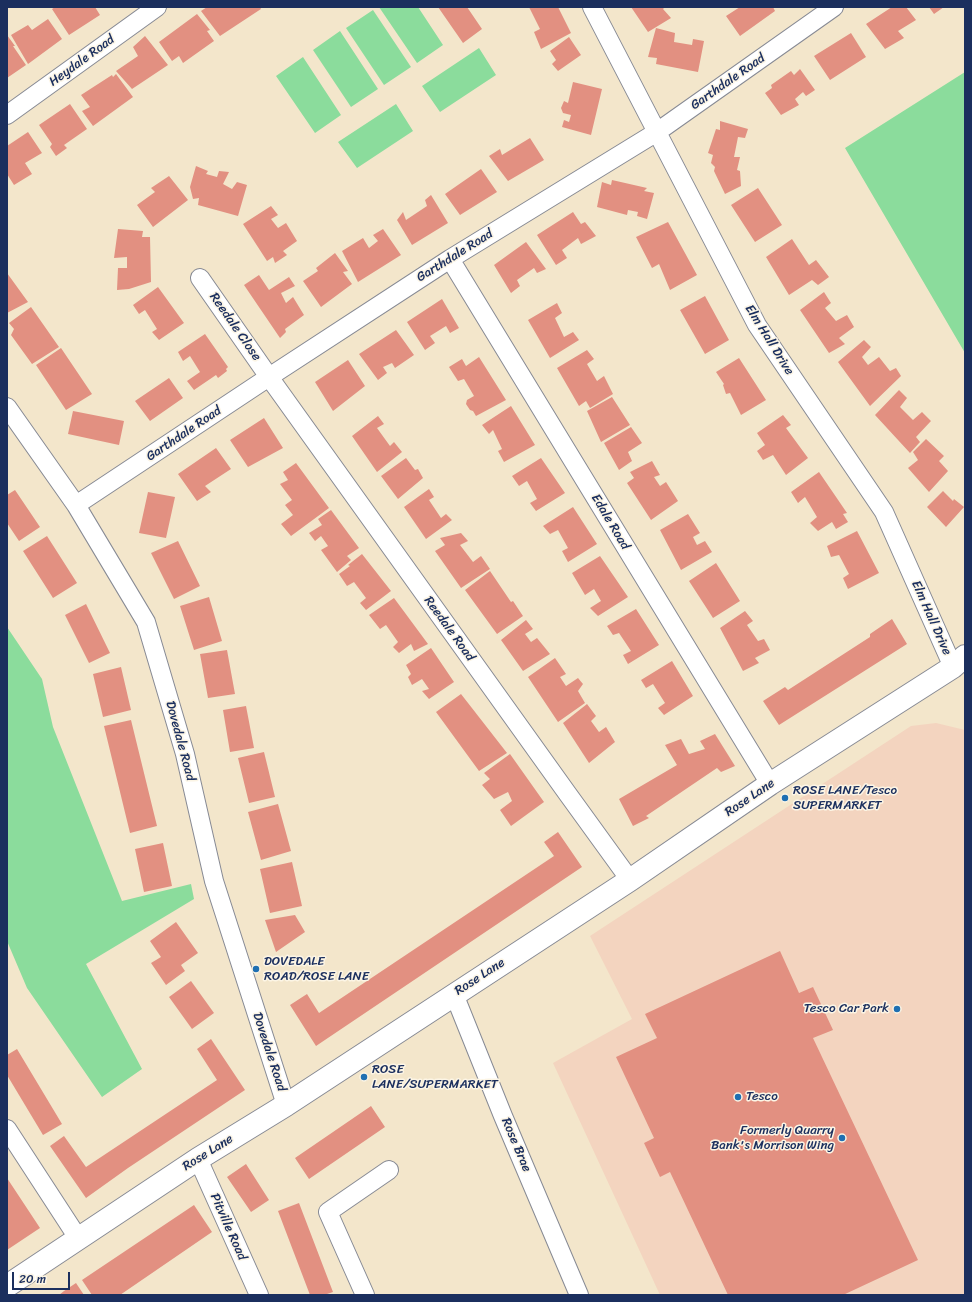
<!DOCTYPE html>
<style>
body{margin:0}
#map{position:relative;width:972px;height:1302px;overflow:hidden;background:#f3e6cb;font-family:Sriracha,sans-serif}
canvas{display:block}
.frame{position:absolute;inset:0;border:8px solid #1b2f5e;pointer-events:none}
.scale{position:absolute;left:12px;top:1272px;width:58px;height:18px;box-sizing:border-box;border:2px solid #1b2f5e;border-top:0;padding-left:5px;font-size:12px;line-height:14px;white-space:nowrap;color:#1b2f5e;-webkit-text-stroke:3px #fcf5e5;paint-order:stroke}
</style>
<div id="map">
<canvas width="972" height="1302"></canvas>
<div class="frame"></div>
<div class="scale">20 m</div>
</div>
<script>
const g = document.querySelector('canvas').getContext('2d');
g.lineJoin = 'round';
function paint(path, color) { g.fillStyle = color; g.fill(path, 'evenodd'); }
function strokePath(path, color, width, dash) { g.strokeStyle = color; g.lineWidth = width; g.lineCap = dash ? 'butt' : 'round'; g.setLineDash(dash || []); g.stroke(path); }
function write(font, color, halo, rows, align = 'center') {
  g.font = font + ' Sriracha,sans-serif'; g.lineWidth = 3; g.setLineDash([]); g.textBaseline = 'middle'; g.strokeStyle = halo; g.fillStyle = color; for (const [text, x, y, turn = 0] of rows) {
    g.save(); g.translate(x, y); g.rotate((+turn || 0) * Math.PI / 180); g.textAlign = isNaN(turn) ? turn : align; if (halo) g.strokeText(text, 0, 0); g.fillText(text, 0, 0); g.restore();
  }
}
const built = new Path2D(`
 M936 723 965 730V1295H660L553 1063 632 1019 590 936 911 726Z`);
const green = new Path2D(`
 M379 7H418L443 45 417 63Z
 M373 10 411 67 384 85 346 28Z
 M340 31 378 89 351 107 313 50Z
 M479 48 496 75 440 112 422 86Z
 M303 57 341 115 315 133 276 76Z
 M965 72V353L845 148Z
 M396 104 413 131 357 168 338 142Z
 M7 627 42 679 53 727 122 901 191 884 194 899 86 964 142 1069 102 1097 27 988 7 941Z`);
const building = new Path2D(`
 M55 7H95L100 15 69 35 52 9Z
 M207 7H260L261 9 220 36 201 11Z
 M438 7H467L482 29 463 43Z
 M529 7H558L571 33 541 49 534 32 540 29Z
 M631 7H665L663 9 671 18 648 32Z
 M740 7H773L775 11 740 36 726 16Z
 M892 7H906L916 20 898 31 904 38 885 49 866 24Z
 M929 7H944L934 14Z
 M197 14 210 30 207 31 214 41 183 63 179 56 172 61 159 42Z
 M48 19 62 39 28 64 11 35 28 25 32 30Z
 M656 28 675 33 674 42 692 45 693 39 704 41 698 72 656 64 657 58 648 57Z
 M851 33 866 57 830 80 814 56Z
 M7 35 15 46H13L26 65 7 78Z
 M145 36 168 65 132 89 116 71 138 56 133 47Z
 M569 37 581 55 558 71 552 64 556 60 550 51Z
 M800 69 815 90 806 96 803 92 795 99 799 105 781 115 765 93 772 88 771 85 791 71 794 75Z
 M116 74 133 97 93 126 82 111 90 107 81 95 112 75 113 77Z
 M573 82 602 89 591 135 562 127 564 120 569 122 571 115 563 113 561 108 564 101 568 103Z
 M70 104 87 129 64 145 67 148 56 156 50 147 52 144 39 125Z
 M720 121 748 129 745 138 738 137 734 157H740L737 170 740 171 741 186 725 194 714 171 715 167 711 163 713 155 708 153 716 129 720 130Z
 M28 132 42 153 25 163 32 174 14 185 7 174V146Z
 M530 138 544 160 508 181 489 156 500 149 502 155Z
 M196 166 208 171 206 174 217 177 219 171 229 172 223 184 232 189 237 182 247 185 238 216 198 205 199 198 193 199 190 187Z
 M481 169 497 192 460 215 445 194Z
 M169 176 188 200 153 227 137 205 155 192 151 188Z
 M612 180 647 188 644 191 654 193 647 219 637 216 638 212 628 210 627 215 597 207 602 182 611 185Z
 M758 188 782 225 755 242 731 205Z
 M431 195 448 223 412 245 397 220 403 212 406 220 427 206 425 200Z
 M271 206 278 215 271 219 278 228 286 223 297 241 283 251 287 255 275 263 273 257 267 261 243 224Z
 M573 212 581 224 585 222 596 236 581 244 578 238 562 250 567 258 556 265 537 235Z
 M668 222 697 275 670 290 659 264 652 268 636 237Z
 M118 229 143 231 142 237H150L151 282 129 289 117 290 118 268H127V257L114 258Z
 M383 229 401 255 358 282 342 251 363 238 369 248 378 241 373 235Z
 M792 239 809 265 816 260 829 277 818 285 812 280 789 295 766 257Z
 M526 242 546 269 537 273 534 268 517 280 520 286 511 293 494 265Z
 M335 253 348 271 343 272 352 284 321 307 303 281 318 271 316 268Z
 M7 273 28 302 7 313Z
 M259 275 269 290 289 277 295 286 281 293 286 303 293 297 304 315 285 329 286 332 280 338 244 285Z
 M158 287 184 323 159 340 152 332 157 329 145 310 139 314 133 305Z
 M824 292 831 303 825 308 836 321 847 315 854 327 839 338 845 344 829 353 800 310Z
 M705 296 729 340 705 354 680 310Z
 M442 299 459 328 450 333 446 326 430 336 435 343 425 350 407 322Z
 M557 303 562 313 555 318 564 337 573 332 579 340 550 358 528 320Z
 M31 307 59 347 32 364 11 335 14 329 9 323Z
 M396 330 414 355 395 368 392 363 383 367 387 373 378 380 359 354Z
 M205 334 228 367 226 369 227 371 218 378 216 375 194 390 187 381 200 372 190 356 183 361 178 352Z
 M864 340 871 347 862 357 868 365 879 357 890 371 896 368 901 376 870 406 838 362Z
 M61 348 92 394 66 410 36 365Z
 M587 350 594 359 587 364 597 381 604 376 613 394 590 408 586 401 579 406 557 368Z
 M479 357 506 400 476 416 473 411 470 410 466 404 467 400 474 396 464 379 458 381 449 367 462 359 466 366Z
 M739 358 766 400 741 415 730 393 726 394 723 385 724 384 716 372Z
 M348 360 365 386 333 411 315 382Z
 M169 378 183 398 150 421 135 401Z
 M899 390 907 398 900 407 913 420 922 412 931 421 916 437 920 442 910 453 875 415Z
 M612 397 630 425 601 442 587 411Z
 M511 406 535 445 504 462 498 451 502 449 493 430 489 434 482 425Z
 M73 411 124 421 119 445 68 434Z
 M783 415 791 425 786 428 808 458 786 475 773 455 763 460 757 451 765 445 757 433Z
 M378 416 384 424 377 428 390 446 394 442 402 452 377 472 352 436Z
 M264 418 283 448 248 467 230 440Z
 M631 427 642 443 628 452 632 461 619 470 604 443Z
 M926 439 944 456 939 461 948 471 929 492 908 468 918 460 913 452Z
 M216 448 231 469 205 486 211 492 197 501 178 474Z
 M406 458 415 470 418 469 423 478 398 499 381 476Z
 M541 458 565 493 536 511 530 503 537 499 527 481 519 486 512 476Z
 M652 461 660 475 654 477 660 486 666 482 678 501 651 520 627 483 634 478 630 472Z
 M296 463 329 508 291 536 281 524 293 515 285 505 292 500 280 484 288 480 283 472Z
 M819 472 847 513 843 514 848 522 836 529 832 522 818 531 810 523 817 517 805 497 798 503 791 492Z
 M429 489 434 497 429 500 441 518 446 514 452 520 426 539 404 507Z
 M15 490 40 527 19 541 7 523V495Z
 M943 491 953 501 954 499 964 507 946 527 927 507Z
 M148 492 175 497 166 538 139 533Z
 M573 507 597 544 568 562 562 551 568 548 558 530 550 534 543 526Z
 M331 510 359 548 347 556 351 560 337 572 321 550 328 546 321 536 315 541 309 533 322 525 318 519Z
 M688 514 700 533 693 537 697 545 705 541 712 552 681 570 660 530Z
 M857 531 879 573 848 589 843 578 849 574 839 555 831 557 827 546Z
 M461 533 468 541 460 545 473 562 481 556 490 569 461 588 435 551 445 545 440 538Z
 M47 536 77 583 53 598 23 551Z
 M178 541 200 586 174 599 151 553Z
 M362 554 391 591 366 610 360 603 366 598 354 582 347 586 339 574 350 566 348 565Z
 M600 556 628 597 598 616 590 608 601 601 594 589 585 595 572 573Z
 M716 563 740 601 713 618 689 581Z
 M490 571 511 602 513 601 523 616 497 634 465 590Z
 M209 597 222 641 194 650 180 606Z
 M394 598 428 644 414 651 411 644 399 653 393 647 398 642 386 625 380 629 369 615Z
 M86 604 110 653 89 663 65 615Z
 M636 609 659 645 628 664 623 655 631 651 619 633 613 635 607 626Z
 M745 611 753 621 747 625 758 641 764 639 770 650 755 658 759 663 743 671 720 628Z
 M892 619 907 644 779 725 763 701 785 687 788 690 870 637V634Z
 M526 620 533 629 525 634 531 642 537 638 550 654 523 671 501 640Z
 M431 648 454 682 429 699 422 691 429 689 422 679 412 685 408 677 411 674 406 665Z
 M227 650 235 694 208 698 200 654Z
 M555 658 566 674 560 677 566 686 578 678 583 684 578 691 585 703 558 722 528 677Z
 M672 661 693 696 664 715 658 708 665 703 653 684 646 688 641 680Z
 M121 667 131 710 103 717 93 674Z
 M461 694 507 753 479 771 436 712Z
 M587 704 596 716 591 721 599 732 606 727 615 742 589 763 563 723Z
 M246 706 254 748 230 752 223 710Z
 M131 720 157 826 130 833 104 726Z
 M715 734 735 766 721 772 717 768 646 816 649 818 633 826 619 799 677 765 665 745 681 739 689 754 705 749 700 741Z
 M264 752 275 797 249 803 238 758Z
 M510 754 544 802 511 826 500 810 512 801 508 792 494 799 482 785 490 779 484 773Z
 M278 804 291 851 261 860 248 812Z
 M558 832 582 867 316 1046 290 1005 307 994 319 1013 554 856 544 842Z
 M163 843 172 886 144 892 135 849Z
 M292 862 302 906 270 913 260 869Z
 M295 915 305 932 276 952 265 920Z
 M176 922 198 953 181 965 185 971 166 985 151 963 161 957 150 941Z
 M780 951 799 993 813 987 833 1030 813 1038 918 1260 843 1295H728L670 1172 660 1177 644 1143 654 1138 616 1057 657 1038 645 1014Z
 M191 981 214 1013 192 1029 169 997Z
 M211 1039 245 1090 128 1168 86 1198 50 1146 64 1136 86 1167 217 1080 197 1049Z
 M17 1049 62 1124 43 1135 7 1075V1055Z
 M371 1106 385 1127 309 1179 295 1158Z
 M246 1164 269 1200 251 1212 227 1177Z
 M7 1178 40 1228 7 1250Z
 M299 1203 333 1292 324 1295H310L278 1211Z
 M194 1205 212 1232 120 1295H92L82 1280Z
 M76 1283 84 1295H59L64 1291Z`);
const minor = new Path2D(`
 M592 7 757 325 884 512 953 667
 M7 115 157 7
 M450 259 770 784
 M200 278 269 377 567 793 630 880
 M7 407 76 505 146 622 185 754 214 881 286 1105
 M76 505 269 377 450 259 657 132 834 7
 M454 994 503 1116 579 1295
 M7 1129 78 1238
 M198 1159 259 1295
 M365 1295 328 1212 389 1170`);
const tertiary = new Path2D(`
 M7 1286 198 1159 286 1105 630 880 770 784 953 667 965 656`);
const markers = [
 [785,798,4,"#1f6fb2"],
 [256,969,4,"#1f6fb2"],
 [897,1009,4,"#1f6fb2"],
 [364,1077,4,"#1f6fb2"],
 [738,1097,4,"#1f6fb2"],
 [842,1138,4,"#1f6fb2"]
];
const streetNames = [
 ["Heydale Road",82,61,-36],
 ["Garthdale Road",728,82,-35],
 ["Garthdale Road",455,256,-32],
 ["Reedale Close",235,327,55],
 ["Elm Hall Drive",769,340,58],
 ["Garthdale Road",184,434,-34],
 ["Edale Road",610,522,59],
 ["Elm Hall Drive",931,618,66],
 ["Reedale Road",449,629,54],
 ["Dovedale Road",180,741,75],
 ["Rose Lane",750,798,-34],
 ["Rose Lane",480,977,-33],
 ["Dovedale Road",269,1052,72],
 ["Rose Brae",516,1145,67],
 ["Rose Lane",208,1153,-32],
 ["Pitville Road",228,1227,66]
];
const poiNames = [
 ["ROSE LANE/Tesco",793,791],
 ["SUPERMARKET",793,806],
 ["DOVEDALE",264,962],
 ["ROAD/ROSE LANE",264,977],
 ["Tesco Car Park",889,1009,"right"],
 ["ROSE",372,1070],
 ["LANE/SUPERMARKET",372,1085],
 ["Tesco",746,1097],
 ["Formerly Quarry",834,1131,"right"],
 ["Bank's Morrison Wing",834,1146,"right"]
];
paint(built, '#f3d4bf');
paint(green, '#8bdc9c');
paint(building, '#e29081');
strokePath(minor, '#878a94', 20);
strokePath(tertiary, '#878a94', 24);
strokePath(minor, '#fff', 18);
strokePath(tertiary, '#fff', 22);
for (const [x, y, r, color] of markers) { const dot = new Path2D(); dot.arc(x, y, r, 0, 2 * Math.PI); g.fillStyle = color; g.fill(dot); strokePath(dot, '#fcf5e5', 1.5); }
write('13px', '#1b2f5e', '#fcf5e5', streetNames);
write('13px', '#1b2f5e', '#fcf5e5', poiNames, 'left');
</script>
